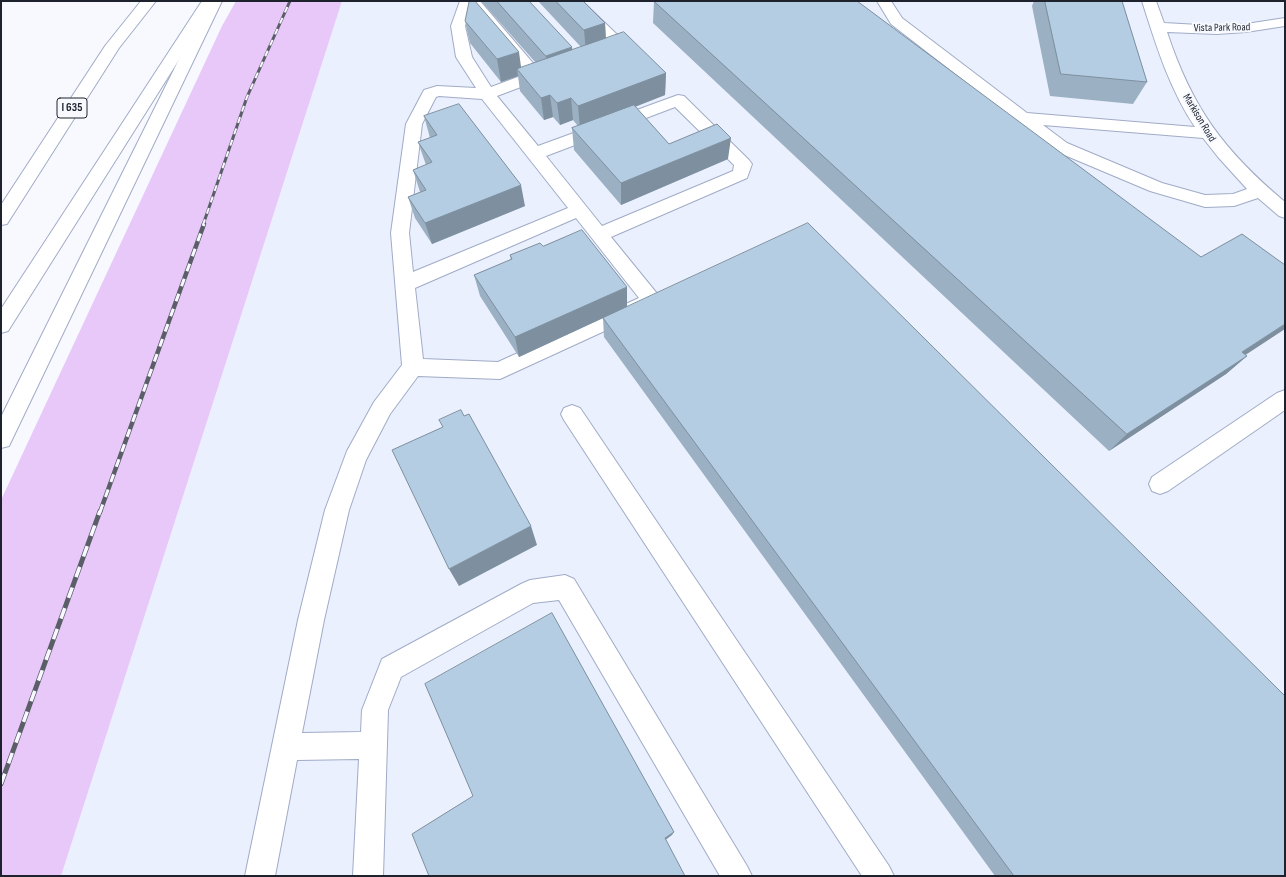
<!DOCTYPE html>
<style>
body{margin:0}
#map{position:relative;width:1286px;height:877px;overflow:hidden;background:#f7f9ff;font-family:"Sofia Sans Condensed",sans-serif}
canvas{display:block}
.frame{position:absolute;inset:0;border:2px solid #1d222c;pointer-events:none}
</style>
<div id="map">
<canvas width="1286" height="877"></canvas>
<div class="frame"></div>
</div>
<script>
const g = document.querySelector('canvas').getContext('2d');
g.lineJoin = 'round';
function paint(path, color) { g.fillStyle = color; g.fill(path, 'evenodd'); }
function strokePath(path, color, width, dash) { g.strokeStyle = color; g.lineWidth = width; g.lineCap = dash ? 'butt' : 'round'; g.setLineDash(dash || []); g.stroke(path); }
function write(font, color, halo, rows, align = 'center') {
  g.font = font + ' "Sofia Sans Condensed",sans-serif'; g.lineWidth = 4; g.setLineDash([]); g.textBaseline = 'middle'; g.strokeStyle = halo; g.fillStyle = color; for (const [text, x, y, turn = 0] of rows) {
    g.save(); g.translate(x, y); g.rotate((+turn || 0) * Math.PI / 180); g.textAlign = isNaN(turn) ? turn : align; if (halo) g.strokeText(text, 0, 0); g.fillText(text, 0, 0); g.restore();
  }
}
const built = new Path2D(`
 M342 1H1285V876H61Z`);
const green = new Path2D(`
 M236 1H342L61 876H1V500L222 26Z`);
const minor = new Path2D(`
 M460 1H480L544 76 542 79 497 96 538 146 678 95 684 96 749 160 752 164 747 178 611 237 659 296 662 301 659 306 500 379 418 376 390 414 366 460 349 510 324 620 302 733 361 732 362 710 382 659 521 584 530 580 565 575 574 579 747 866 752 876H720L559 600 533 603 401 677 388 710 383 876H353L359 759 297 760 275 876H245L298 620 325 510 347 451 374 402 402 365 391 233 406 124 424 90 437 86 476 88 456 57 451 26ZM471 9 526 74 491 87 472 57 465 26ZM439 96 482 99 568 208 413 272 409 233 422 124 436 97ZM675 107 734 165 733 171 602 226 546 156ZM576 218 639 298 498 362 423 359 415 288Z
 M567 1H582L629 46 632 49 629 52 624 54 619 52Z
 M877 1H891L902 18 1027 113 1195 127C1169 88 1156 45 1142 1H1156L1164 23 1217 26 1246 24 1285 18V26L1246 32 1217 34 1167 32C1192 108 1224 151 1285 202V218L1279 216 1258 198 1234 206 1205 207 1150 191 1055 151 891 24ZM1043 125 1203 138 1218 157 1247 189 1233 194 1205 195 1162 183 1067 143Z
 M1285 390V410L1168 491 1160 494 1152 491 1149 484 1152 477 1277 393Z
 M572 405 580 408 889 866 894 876H862L564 420 561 414 564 408Z`);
const major = new Path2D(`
 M208 1H222L9 446 1 448V417Z`);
const highway = new Path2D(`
 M141 1H156L119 48 7 224 1 225V205L105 46Z
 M202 1H216L8 331 1 333V309Z`);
const railFar2 = new Path2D(`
 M203 225 247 97 290 1`);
const railFar1 = new Path2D(`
 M100 512 204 224`);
const rail = new Path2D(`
 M1 784 100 511`);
const wall = new Path2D(`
 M481 1H529L573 50 581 47 538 1H583L605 23 606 38 666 73 665 95 635 107 669 144 728 159 621 205 574 150 572 128 578 126 573 120 560 125 553 117 544 120 520 91 518 76 501 82 470 43 465 21 521 68 536 63Z
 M654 1 1246 355 1247 356 1226 374 1109 451 653 23Z
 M1034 1H1122L1147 82 1133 104 1050 96 1032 6Z
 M424 116 525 206 432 244 415 218 408 197 420 192 413 170 426 165 418 142 430 138Z
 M543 246 627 306 1285 876H995L604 337 603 318 519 357 480 296 474 275 511 260 510 255Z`);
const shadedWall = new Path2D(`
 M605 23 606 45 586 52 584 30Z
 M572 47 574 69 549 78 546 56Z
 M519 52 522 74 517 69 518 76 501 82 497 59Z
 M666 73 665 95 580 128 578 106Z
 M550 95 553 117 544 120 541 98Z
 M571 98 573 120 560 125 557 103Z
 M731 138 728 159 621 205V183Z
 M521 185 525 206 432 244 425 223Z
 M627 287V307L519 357 515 337Z
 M1285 324V329L1221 371 1242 352Z
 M1247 356 1226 374 1109 451 1127 434Z
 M531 526 537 545 459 586 449 569Z
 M674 832 672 835 664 841 665 838Z`);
const building = new Path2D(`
 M472 1H475L519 52 497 59 465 21 469 2Z
 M497 1H529L572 47 546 56Z
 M556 1H583L605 23 584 30Z
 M654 1H857L1201 257 1242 234 1285 265V324L1242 352 1247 356 1127 434Z
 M1045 1H1122L1147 82 1061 74Z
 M624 32 666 73 578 106 571 98 557 103 550 95 541 98 517 69Z
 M459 104 521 185 425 223 408 197 426 190 413 170 432 162 418 142 437 135 424 116Z
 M634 105 669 144 717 124 731 138 621 183 572 128Z
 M808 223 1285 696V876H1014L603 318Z
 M582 230 627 287 515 337 474 275 512 259 510 255 540 243 543 246Z
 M461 410 464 416 469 414 531 526 449 569 392 450 443 427 439 420Z
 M552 613 674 832 665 838 685 876H429L412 834 473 796 425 684Z`);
const farStreetnames = [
 ["Vista Park Road",1222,28,-1],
 ["Markison Road",1199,118,59]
];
const shields = [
 [72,108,30]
];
const shieldNames = [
 ["I 635",72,108]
];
paint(built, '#eaf0fe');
paint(green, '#e7c8f9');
strokePath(minor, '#a0abc6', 2);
strokePath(major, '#a0abc6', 2);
strokePath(highway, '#a0abc6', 2);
paint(minor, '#fff');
paint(major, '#fff');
paint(highway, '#fff');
strokePath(railFar2, '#5a5e67', 3);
strokePath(railFar1, '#5a5e67', 4.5);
strokePath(rail, '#5a5e67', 5);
strokePath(railFar2, '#f7f9ff', 2, [6]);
strokePath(railFar1, '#f7f9ff', 3, [8]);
strokePath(rail, '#f7f9ff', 3.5, [11]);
paint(wall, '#9bb0c3');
paint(shadedWall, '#7e909f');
paint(building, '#b4cde3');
strokePath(building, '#7e909f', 1);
write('11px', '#1d222c', '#f7f9ff', farStreetnames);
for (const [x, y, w] of shields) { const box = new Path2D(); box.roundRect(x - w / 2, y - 10, w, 20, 3); g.fillStyle = '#f7f9ff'; g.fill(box); strokePath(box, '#1d222c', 1); }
write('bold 12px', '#1d222c', null, shieldNames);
</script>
